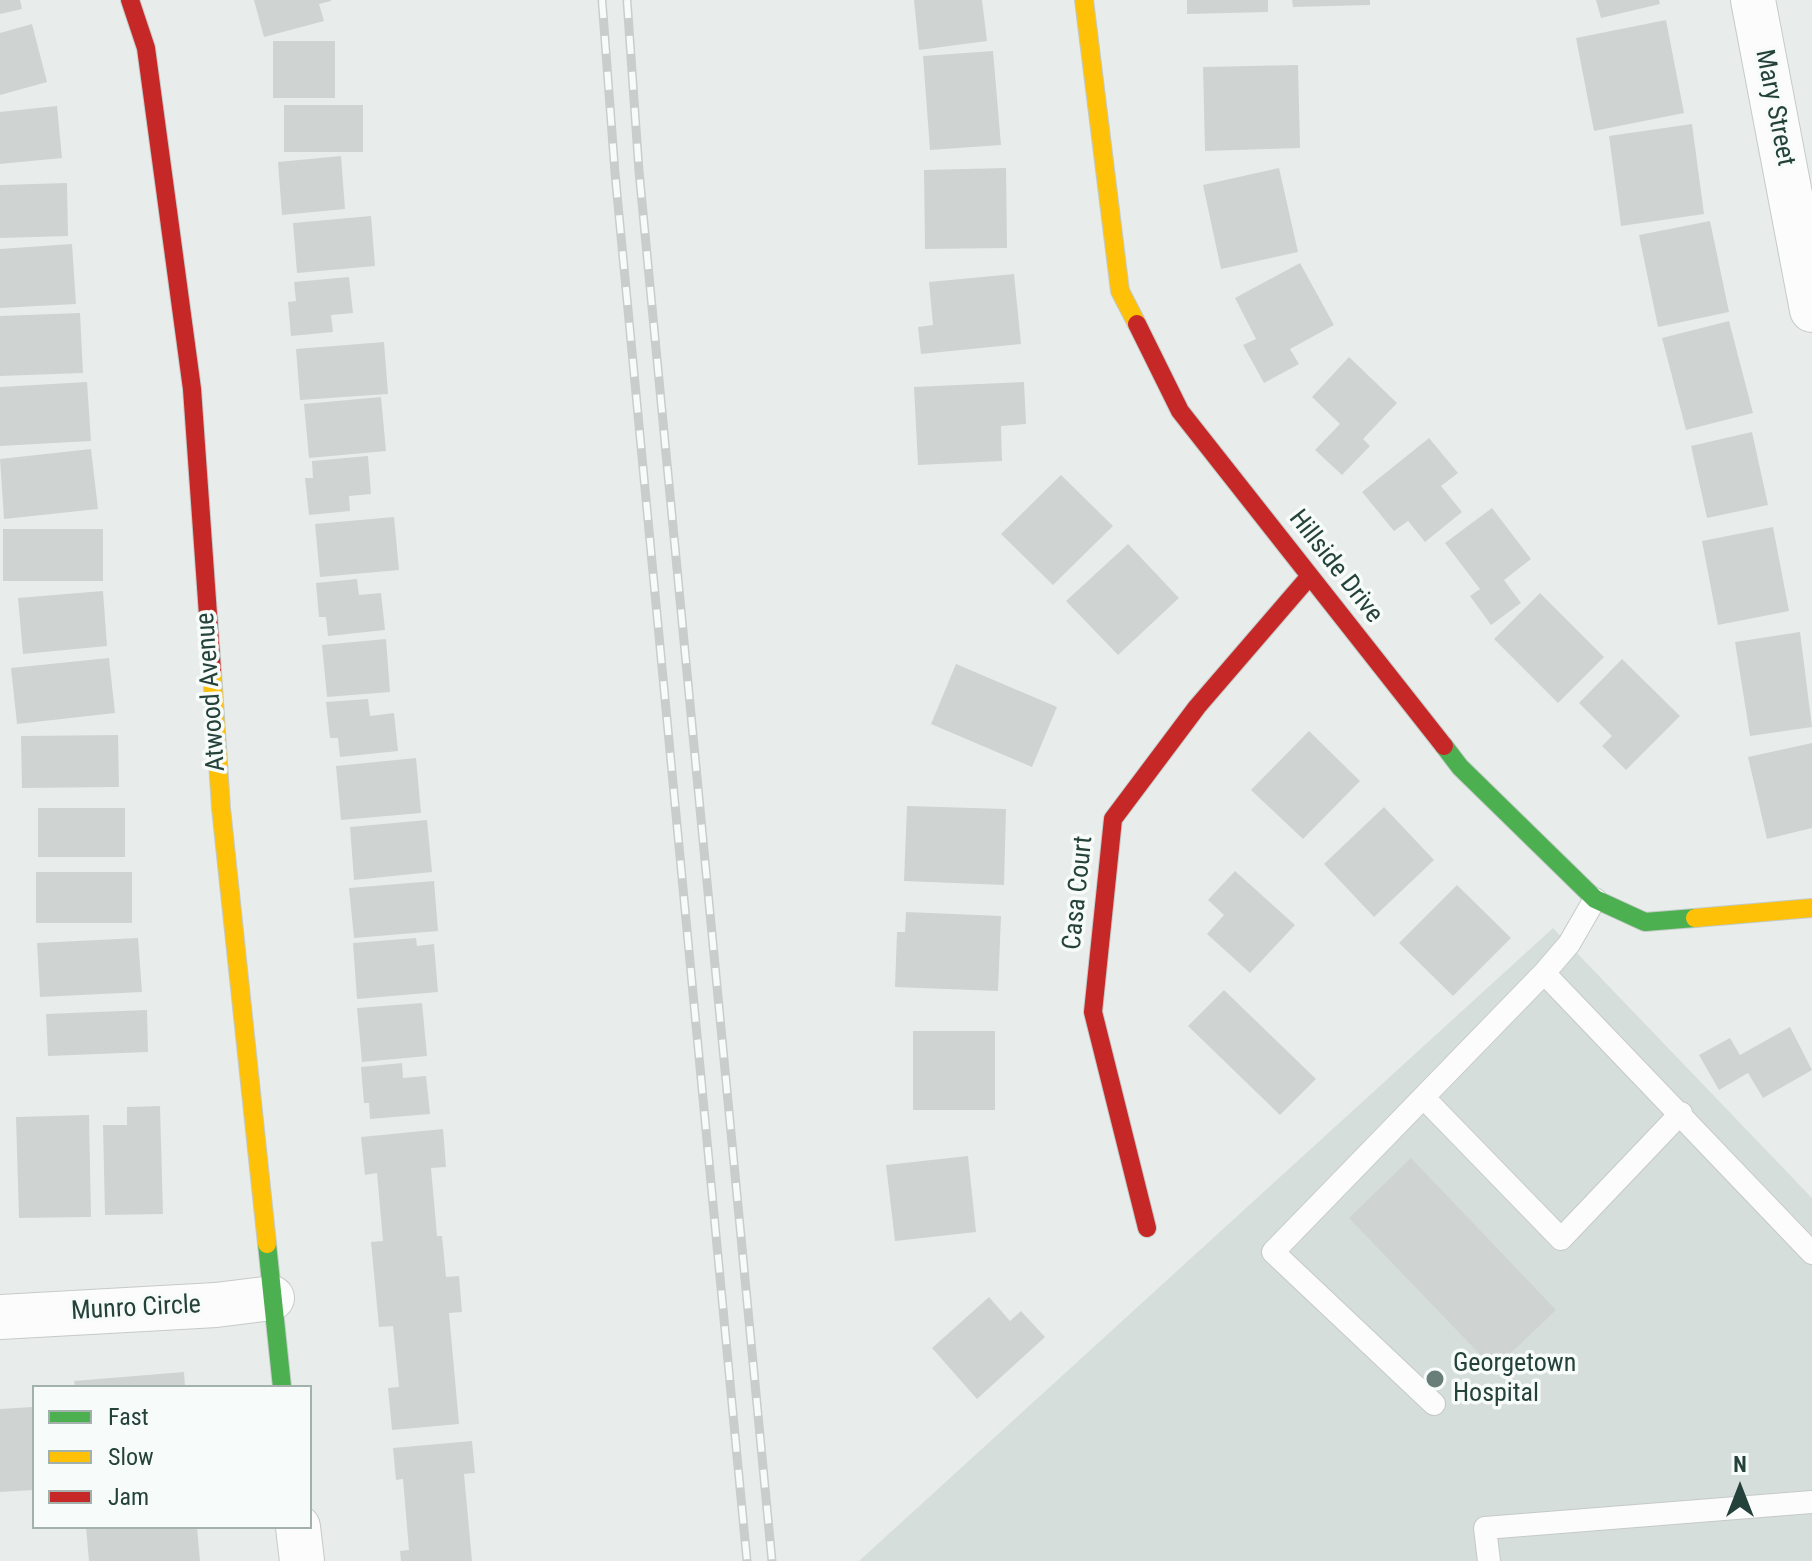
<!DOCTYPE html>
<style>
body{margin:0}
#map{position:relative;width:1812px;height:1561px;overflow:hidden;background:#e8edeb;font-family:"Roboto Condensed",sans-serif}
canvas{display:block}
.legend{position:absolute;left:32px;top:1385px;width:280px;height:144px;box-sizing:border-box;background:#f7fbf9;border:2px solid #a3b1ad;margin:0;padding:10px 14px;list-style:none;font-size:24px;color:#24423a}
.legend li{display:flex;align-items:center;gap:16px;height:40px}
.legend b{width:40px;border:2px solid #a3b1ad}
.north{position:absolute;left:1700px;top:1449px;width:80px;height:80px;-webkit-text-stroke:6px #f7fbf9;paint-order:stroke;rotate:0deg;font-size:22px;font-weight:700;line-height:32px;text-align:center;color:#24423a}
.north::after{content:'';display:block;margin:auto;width:28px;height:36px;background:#24423a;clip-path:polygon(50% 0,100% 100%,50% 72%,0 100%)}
</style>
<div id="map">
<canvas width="1812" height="1561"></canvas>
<ul class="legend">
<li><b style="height:10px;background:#4caf50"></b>Fast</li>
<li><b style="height:10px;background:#ffc107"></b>Slow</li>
<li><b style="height:10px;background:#c62828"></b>Jam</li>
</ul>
<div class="north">N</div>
</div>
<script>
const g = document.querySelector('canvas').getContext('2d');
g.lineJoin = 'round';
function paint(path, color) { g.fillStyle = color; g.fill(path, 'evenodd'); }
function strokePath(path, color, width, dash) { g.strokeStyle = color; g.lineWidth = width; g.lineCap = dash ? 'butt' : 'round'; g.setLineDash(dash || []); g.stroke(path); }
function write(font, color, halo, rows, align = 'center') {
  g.font = font + ' "Roboto Condensed",sans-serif'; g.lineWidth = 7; g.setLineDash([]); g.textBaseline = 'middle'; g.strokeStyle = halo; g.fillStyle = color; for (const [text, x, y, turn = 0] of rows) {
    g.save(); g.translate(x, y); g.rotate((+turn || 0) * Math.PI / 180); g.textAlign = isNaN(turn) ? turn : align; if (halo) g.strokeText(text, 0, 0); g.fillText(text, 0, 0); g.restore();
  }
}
const built = new Path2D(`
 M1553 928 1812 1198V1561H859Z`);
const building = new Path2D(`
 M0 0H20L22 9 0 14Z
 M254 0H331V1L319 4 324 21 264 37Z
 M914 0H982L987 41 919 50Z
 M1187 0H1268V12L1187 14Z
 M1292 0H1370V5L1293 7Z
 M1596 0H1659L1660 4 1601 18Z
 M1666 20 1684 113 1594 131 1576 38Z
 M32 24 47 82 0 95V33Z
 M273 41H335V98H273Z
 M993 51 1001 145 930 150 923 56Z
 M1298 65 1300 148 1205 151 1203 67Z
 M284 105H363V152H284Z
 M57 106 62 158 0 164V112Z
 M1692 124 1704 214 1621 226 1609 136Z
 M341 156 345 209 282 215 278 162Z
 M1006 168 1007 248 925 249 924 170Z
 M1279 168 1298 252 1221 269 1203 185Z
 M67 183 68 236 0 238V185Z
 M371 216 375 266 297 273 293 223Z
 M1710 221 1729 312 1658 327 1639 235Z
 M72 244 76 304 0 308V249Z
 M1300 263 1334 325 1290 349 1299 364 1264 383 1243 345 1256 339 1235 298Z
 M1014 274 1021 344 921 354 918 327 933 325 929 282Z
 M349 277 353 313 331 315 333 332 291 336 288 302 296 301 294 282Z
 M80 313 83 373 0 376V316Z
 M1729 321 1753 413 1686 430 1662 338Z
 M384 342 388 394 300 400 296 349Z
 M1349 357 1397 403 1363 439 1370 446 1342 475 1315 450 1340 424 1312 397Z
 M87 382 91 441 0 446V387Z
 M1024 382 1026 424 1001 426 1002 461 918 465 914 387Z
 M381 397 386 451 309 458 304 404Z
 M1752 432 1768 505 1707 518 1691 446Z
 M1429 438 1458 473 1441 486 1462 512 1425 542 1408 521 1394 531 1362 492Z
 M91 449 98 509 4 519 0 459Z
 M368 456 371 494 349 496 350 511 309 515 305 478H313L312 461Z
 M1061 475 1113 526 1053 585 1001 534Z
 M1492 508 1531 559 1504 580 1521 603 1491 625 1470 596 1480 589 1445 543Z
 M394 517 399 570 320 577 315 524Z
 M1773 527 1789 611 1718 625 1702 541Z
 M3 529H103V581H3Z
 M1128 544 1179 598 1118 655 1066 601Z
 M357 579 359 595 381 593 385 630 328 636 326 617H319L316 583Z
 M103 591 107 646 23 654 18 598Z
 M1540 593 1604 657 1558 703 1494 639Z
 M1800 632 1812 727 1750 736 1735 642Z
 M386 639 390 692 327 697 322 645Z
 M109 658 115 713 17 724 11 668Z
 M1622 659 1680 716 1626 770 1602 746 1612 736 1579 703Z
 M956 664 1057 707 1032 767 931 724Z
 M368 699 370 716 394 713 398 751 340 757 338 738H330L326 702Z
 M1309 731 1360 781 1303 839 1251 790Z
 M118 735 119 787 22 788 21 736Z
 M1812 743V828L1767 839 1748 757Z
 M416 758 421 813 341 820 336 766Z
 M907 806 1006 809 1004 885 904 881Z
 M1384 807 1434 860 1374 917 1324 864Z
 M38 808H125V857H38Z
 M427 820 432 872 354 880 350 827Z
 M1235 871 1295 925 1250 973 1207 934 1224 915 1208 900Z
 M36 872H132V923H36Z
 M434 881 438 931 354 938 349 888Z
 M1457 885 1511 938 1453 996 1399 943Z
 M906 912 1001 916 998 991 895 987 897 932H905Z
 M138 938 142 992 40 997 37 943Z
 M416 938 417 946 434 944 438 992 357 999 353 943Z
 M1224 990 1316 1079 1280 1115 1188 1026Z
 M422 1003 427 1056 362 1062 357 1008Z
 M147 1010 148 1052 48 1056 46 1014Z
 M1790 1027 1812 1070 1763 1098 1748 1073 1719 1090 1699 1055 1730 1038 1740 1055Z
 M913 1031H995V1110H913Z
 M402 1063 403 1078 426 1076 430 1114 370 1119 369 1103H364L361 1067Z
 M160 1106 163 1214 105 1215 103 1125H127V1107Z
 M89 1115 91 1217 19 1218 16 1117Z
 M443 1129 446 1167 431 1168 437 1236H442L446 1277 459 1276 462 1312 449 1313 459 1424 392 1430 388 1388 399 1387 393 1326 379 1327 371 1242 383 1241 377 1173 365 1175 361 1137Z
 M968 1156 976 1232 895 1241 886 1165Z
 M1411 1158 1556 1310 1494 1369 1349 1218Z
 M989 1297 1010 1321 1021 1311 1045 1337 977 1399 932 1348Z
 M184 1372 185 1387H75L74 1381Z
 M32 1407 34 1490 0 1492V1409Z
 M472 1441 475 1473 464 1474 472 1561H401L400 1551 409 1550 403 1479 396 1480 393 1448Z
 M86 1527H197L200 1561H89Z`);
const lane = new Path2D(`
 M1595 899 1569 944 1544 973 1812 1253
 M1425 1099 1561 1239 1681 1113
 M1434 1404 1273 1252 1544 973
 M1489 1561 1485 1528 1812 1502`);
const street = new Path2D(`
 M1753 0 1812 310
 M0 1317 216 1305 272 1298
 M298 1527 302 1561`);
const fast = new Path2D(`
 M1444 746 1460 767 1595 899 1645 922 1695 918
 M267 1244 282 1387`);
const slow = new Path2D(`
 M1084 0 1120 291 1137 324
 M212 671 221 808 267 1244
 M1695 918 1812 908`);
const jam = new Path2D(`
 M130 0 146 48 192 389 212 671
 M1137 324 1180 411 1444 746
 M1147 1228 1093 1012 1113 819 1197 707 1309 577`);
const rail = new Path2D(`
 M602 0 615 173 747 1561
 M627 0 639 171 772 1561`);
const markers = [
 [1435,1379,10,"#697e78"]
];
const streetNames = [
 ["Mary Street",1774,108,79],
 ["Hillside Drive",1335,567,52],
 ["Atwood Avenue",212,692,-94],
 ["Casa Court",1079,893,-84],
 ["Munro Circle",136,1309,-3]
];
const poiNames = [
 ["Georgetown",1453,1364],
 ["Hospital",1453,1394]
];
paint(built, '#d6dedb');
paint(building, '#cfd4d2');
strokePath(lane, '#c5cac8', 24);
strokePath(street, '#c5cac8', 46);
strokePath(fast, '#c3cbc8', 20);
strokePath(slow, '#c3cbc8', 20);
strokePath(jam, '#c3cbc8', 20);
strokePath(lane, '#fcfcfc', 22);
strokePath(street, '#fcfcfc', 44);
strokePath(fast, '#4caf50', 18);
strokePath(slow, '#ffc107', 18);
strokePath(jam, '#c62828', 18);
strokePath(rail, '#c9cdcc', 9);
strokePath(rail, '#f7fbf9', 6, [18]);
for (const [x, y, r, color] of markers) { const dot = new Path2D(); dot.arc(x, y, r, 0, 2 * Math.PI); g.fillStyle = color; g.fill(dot); strokePath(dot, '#f7fbf9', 3); }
write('26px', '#24423a', '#f7fbf9', streetNames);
write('26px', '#24423a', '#f7fbf9', poiNames, 'left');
</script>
